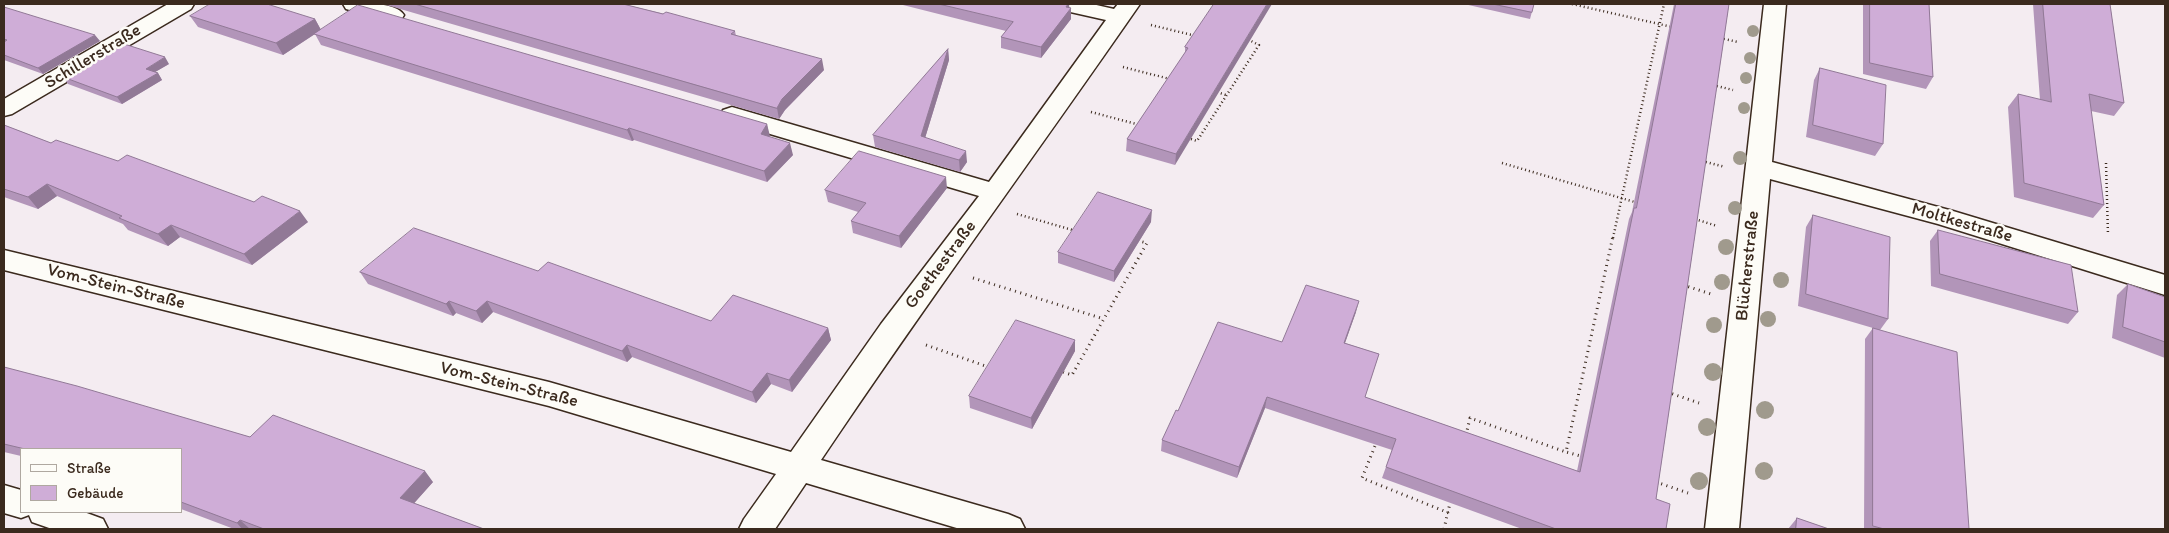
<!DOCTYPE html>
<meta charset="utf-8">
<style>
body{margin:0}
#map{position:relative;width:2169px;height:533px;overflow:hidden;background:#f4ecf1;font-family:Itim,sans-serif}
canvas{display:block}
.frame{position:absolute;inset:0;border:5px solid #3b2a1e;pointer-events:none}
.legend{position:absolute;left:20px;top:448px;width:162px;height:65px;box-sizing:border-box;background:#fdfcf7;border:1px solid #afa8a0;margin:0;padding:6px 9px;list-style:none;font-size:15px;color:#3b2a1e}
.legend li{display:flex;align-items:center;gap:10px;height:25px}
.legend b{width:25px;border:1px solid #afa8a0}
</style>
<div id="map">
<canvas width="2169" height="533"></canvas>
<div class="frame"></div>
<ul class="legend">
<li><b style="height:6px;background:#fdfcf7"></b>Straße</li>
<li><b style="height:14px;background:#cfadd7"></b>Gebäude</li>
</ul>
</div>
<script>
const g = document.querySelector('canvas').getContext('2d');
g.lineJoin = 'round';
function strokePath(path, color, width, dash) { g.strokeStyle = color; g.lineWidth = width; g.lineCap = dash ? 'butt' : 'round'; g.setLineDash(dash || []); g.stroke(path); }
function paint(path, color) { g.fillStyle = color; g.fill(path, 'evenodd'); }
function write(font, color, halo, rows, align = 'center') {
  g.font = font + ' Itim,sans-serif'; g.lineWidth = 5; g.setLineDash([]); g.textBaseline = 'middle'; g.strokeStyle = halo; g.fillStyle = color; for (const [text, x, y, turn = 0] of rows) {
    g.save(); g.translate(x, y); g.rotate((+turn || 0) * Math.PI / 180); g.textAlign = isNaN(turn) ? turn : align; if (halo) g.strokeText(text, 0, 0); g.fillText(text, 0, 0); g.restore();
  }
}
const pathFar1 = new Path2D(`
 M1572 4 1672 27
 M1151 25 1196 36
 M1720 38 1738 42
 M1123 67 1170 79
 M1713 85 1733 90
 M1217 92 1226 95
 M1091 112 1140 125
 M1191 139 1197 141 1259 45 1251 41
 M1702 161 1725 167
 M1502 163 1638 203
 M2106 163 2108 235
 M1017 214 1076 231
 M1695 219 1717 226
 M1613 238 1664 4`);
const path = new Path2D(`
 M973 278 1104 319
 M1683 285 1711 294
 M926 345 991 368
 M1063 372 1072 375 1147 243 1139 241
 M1667 392 1699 403
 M1466 435 1470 418 1566 452
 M1377 441 1362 478 1449 513
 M1584 457 1566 452 1613 236
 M1656 482 1688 493
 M1444 529 1450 503`);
const minor = new Path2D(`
 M168 4H194L191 9 12 114 4 116V99Z
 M343 4C358 3 395 1 404 15L401 20 393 22 346 9Z
 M1054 4H1092L1114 9 1118 4H1140C1034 157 924 306 821 460L1008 514 1020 519 1025 529H960L806 483 775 529H739L744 519 776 474 549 406 4 270V250L549 382 791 452 881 324 979 196 723 120 720 115 723 110 732 107 989 182 1106 20 1057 9Z
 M1764 4H1786L1772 162 1953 211 2165 275V295L1938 224 1770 179 1739 529H1705Z
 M4 485 21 490V512H84L103 519 108 529H52L32 522 29 515 21 518 4 513Z`);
const trees = [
 [1753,31,6],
 [1750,58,6],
 [1746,78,6],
 [1744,108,6],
 [1740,158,7],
 [1735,208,7],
 [1726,247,8],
 [1781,280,8],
 [1722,282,8],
 [1768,319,8],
 [1714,325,8],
 [1713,372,9],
 [1765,410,9],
 [1707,427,9],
 [1764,471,9],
 [1699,481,9]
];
const wall = new Path2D(`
 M383 4H623L735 31 736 36 824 70 785 110 779 119Z
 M899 4H1069L1071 19 1041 58 1001 48V37L1006 31Z
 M1214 4 1175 165 1126 151 1127 139 1185 53V47Z
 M1464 4H1534L1530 19Z
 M1674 4H1729L1656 499 1666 529H1522L1382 478 1392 450 1265 408 1237 478 1161 451 1162 440 1178 411 1282 342 1356 312 1345 343 1379 354 1365 397 1577 471 1629 219 1632 212Z
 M1863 4H1929L1933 77 1926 89 1863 74Z
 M2033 4H2110L2124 103 2114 116 2091 111 2104 205 2093 218 2014 197 2008 107 2018 94 2040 100Z
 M4 7 100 41 43 74 4 60Z
 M190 16 315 19 321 30 767 124 769 137 793 155 767 182 634 140 632 141 321 45 315 34 283 55 198 27Z
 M948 49 949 60 925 138 967 162 960 172 875 147 873 135Z
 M169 64 155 72 158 73 162 80 122 104 68 84 63 77Z
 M1820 68 1883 144 1875 156 1806 137 1814 80Z
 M4 125 51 143 118 161 308 222 252 265 180 237 168 246 128 230 123 224 57 196 38 209 4 197Z
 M947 188 901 248 853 233 851 221 858 212 828 202 825 190Z
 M1813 215 1888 319 1880 330 1969 529H1864L1865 339 1873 328 1798 306 1806 227Z
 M1151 222 1114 282 1058 263V252Z
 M1938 230 2078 312 2068 324 1931 286 1930 241Z
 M538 271 711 321 828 328 831 340 792 392 771 384 756 403 632 357 627 362 493 312 482 323 456 313 453 316 368 284 360 272Z
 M2128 284 2165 297V358L2112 338 2117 295Z
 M1075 340V351L1032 429 970 408 969 396Z
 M4 367 250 437 433 482 414 503 484 529H234L181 509V449H21V456L4 452Z
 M1797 518 1829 529H1788Z`);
const shadedWall = new Path2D(`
 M1068 4H1069V11L1071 8V19L1041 58V47Z
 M1267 4H1272L1175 165 1176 154Z
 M315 19 321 30 283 55 276 43Z
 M95 35 100 41 43 74 38 68Z
 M948 49 949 60 922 148 921 136Z
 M165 57 169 64 150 75 146 69Z
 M822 59 824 70 785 110 779 119 777 108 782 99Z
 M158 73 162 80 122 104 117 97Z
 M767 124 770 136 764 146 761 134Z
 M629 128 634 140 632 141 627 130Z
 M790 143 793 155 767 182 764 171Z
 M966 151 967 162 960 172 959 160Z
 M946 177 947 188 901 248 899 236Z
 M47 184 57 196 38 209 28 197Z
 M1152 210 1151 222 1114 282V271Z
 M300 211 308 222 252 265 244 254Z
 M171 225 180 237 168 246 158 234Z
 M449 301 456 313 453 316 446 304Z
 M487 301 493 312 482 323 476 311Z
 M1359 301 1356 312 1341 354 1344 343Z
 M828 328 831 340 792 392 789 380Z
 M1075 340V351L1032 429 1031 418Z
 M627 345 632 357 627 362 622 351Z
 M767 373 771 384 756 403 752 392Z
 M1267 397 1265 408 1237 478 1239 467Z
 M425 471 433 482 409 509 400 498Z
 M240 520 250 529H242L237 523Z`);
const building = new Path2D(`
 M210 4H267L315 19 276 43 190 16Z
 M415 4H623L663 14 666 12 735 31 731 34 822 59 782 99 777 108Z
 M939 4H1068L1066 7 1071 8 1041 47 1001 37 1013 22Z
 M1214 4H1267L1176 154 1127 139 1188 48 1185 47Z
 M1493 4H1534L1532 12Z
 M1676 4H1729L1656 499 1670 504 1666 529H1556L1386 467 1396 439 1267 397 1239 467 1162 440 1176 410 1178 411 1218 322 1282 342 1306 285 1359 301 1344 343 1379 354 1365 397 1580 472 1634 208H1636Z
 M1870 4H1929L1933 77 1870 63Z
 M2043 4H2110L2124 103 2089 94 2104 205 2024 183 2018 94 2051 102Z
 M358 5 767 124 761 134 790 143 764 171 629 128 627 130 314 34Z
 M4 7 95 35 38 68 4 55V42L7 40 4 39Z
 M121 43 165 57 146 69 158 73 117 97 63 77Z
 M948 49 921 136 966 151 959 160 873 135Z
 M1820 68 1886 85 1883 144 1813 125Z
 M4 125 51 143 56 140 118 161 127 155 254 202 262 196 300 211 244 254 171 225 158 234 119 218 122 216 47 184 28 197 4 189Z
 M859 151 946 177 899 236 851 221 866 203 825 190Z
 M1098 192 1152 210 1114 271 1058 252Z
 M1813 215 1890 237 1888 319 1806 294Z
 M414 228 538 271 548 262 711 321 733 295 828 328 789 380 767 373 752 392 627 345 622 351 487 301 476 311 449 301 446 304 360 272Z
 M1938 230 2071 265 2078 312 1940 274Z
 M2128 284 2165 297V342L2123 327Z
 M1016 320 1075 340 1031 418 969 396Z
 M1873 328 1957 352 1969 529H1884L1873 526Z
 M4 367 77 386 250 437 273 415 425 471 400 498 484 529H264L240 520 237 523 181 502V449H25L4 444Z
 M1797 518 1829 529H1796Z`);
const streetNames = [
 ["Schillerstraße",93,57,-31],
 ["Moltkestraße",1962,223,16],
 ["Goethestraße",941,265,-53],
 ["Blücherstraße",1748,266,-84],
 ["Vom-Stein-Straße",116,287,14],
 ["Vom-Stein-Straße",509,385,14]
];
strokePath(minor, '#3b2a1e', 3);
strokePath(pathFar1, '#3b2a1e', 2.5, [1, 3]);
strokePath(path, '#3b2a1e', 3, [1, 4.5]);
paint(minor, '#fdfcf7');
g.fillStyle = '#a09a8d';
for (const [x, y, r] of trees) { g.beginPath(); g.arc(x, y, r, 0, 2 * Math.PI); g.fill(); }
paint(wall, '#b295b9');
paint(shadedWall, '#917996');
paint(building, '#cfadd7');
strokePath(building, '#917996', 1);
write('18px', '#3b2a1e', '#fdfcf7', streetNames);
</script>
